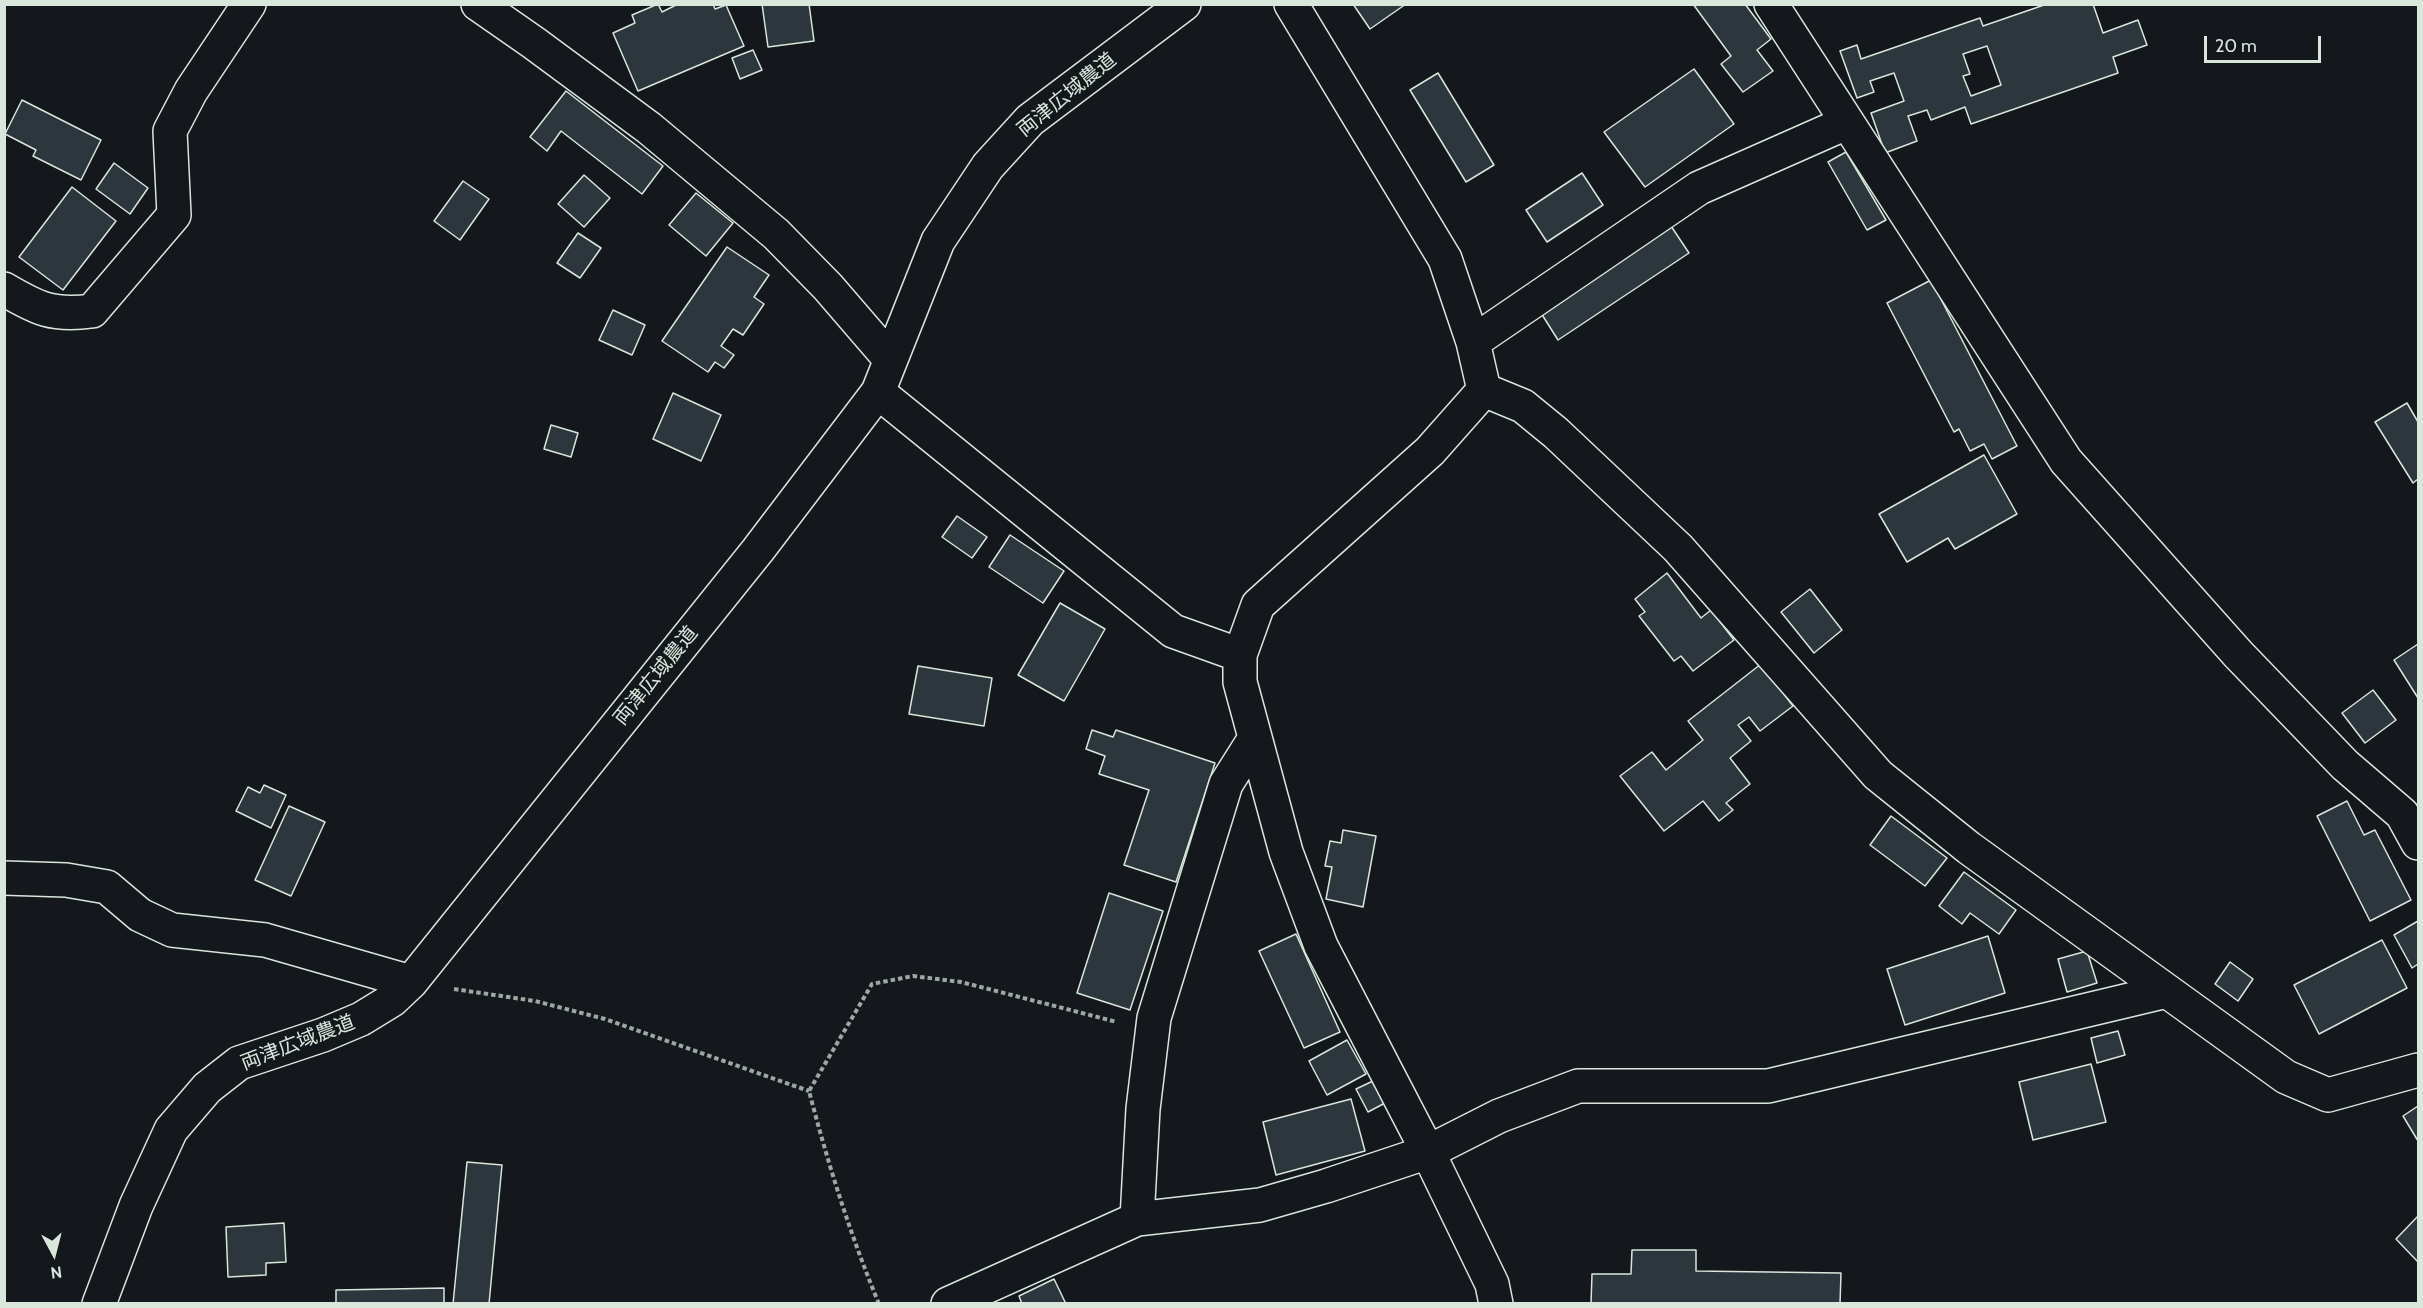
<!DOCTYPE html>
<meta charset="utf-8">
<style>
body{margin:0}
#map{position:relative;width:2423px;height:1308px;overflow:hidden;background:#14181c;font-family:Cabin,sans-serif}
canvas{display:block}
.frame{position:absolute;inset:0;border:6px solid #d8e6dc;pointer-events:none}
.north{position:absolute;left:24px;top:1224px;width:60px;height:60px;-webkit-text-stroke:4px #14181c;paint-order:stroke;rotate:173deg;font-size:16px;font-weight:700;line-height:24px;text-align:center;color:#d8e6dc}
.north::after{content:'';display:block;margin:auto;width:21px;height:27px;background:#d8e6dc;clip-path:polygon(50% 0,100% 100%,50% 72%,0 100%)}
.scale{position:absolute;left:2204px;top:36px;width:117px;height:27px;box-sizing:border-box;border:3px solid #d8e6dc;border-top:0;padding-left:8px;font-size:18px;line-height:21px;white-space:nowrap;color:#d8e6dc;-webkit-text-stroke:4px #14181c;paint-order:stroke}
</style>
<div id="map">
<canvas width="2423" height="1308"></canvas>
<div class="frame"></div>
<div class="north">N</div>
<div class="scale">20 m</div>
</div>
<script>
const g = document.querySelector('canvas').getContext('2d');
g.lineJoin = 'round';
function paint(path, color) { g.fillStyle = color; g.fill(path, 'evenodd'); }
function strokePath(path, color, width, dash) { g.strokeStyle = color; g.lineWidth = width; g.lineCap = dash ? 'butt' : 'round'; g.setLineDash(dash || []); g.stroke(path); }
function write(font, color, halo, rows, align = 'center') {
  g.font = font + ' Cabin,"Noto Sans JP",sans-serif'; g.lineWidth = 4.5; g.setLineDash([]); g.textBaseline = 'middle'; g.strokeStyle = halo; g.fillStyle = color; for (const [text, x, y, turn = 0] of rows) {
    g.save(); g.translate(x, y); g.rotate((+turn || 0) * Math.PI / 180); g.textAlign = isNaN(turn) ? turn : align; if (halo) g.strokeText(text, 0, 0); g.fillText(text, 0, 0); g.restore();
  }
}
const building = new Path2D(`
 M658 4 662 12 678 4H713L715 9 726 5 744 46 638 91 613 33 635 23 632 15Z
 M762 4H809L814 41 768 47Z
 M1353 4H1406L1370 29Z
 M1693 4H1745L1771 39 1757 50 1773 71 1743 92 1721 64 1731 56Z
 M2047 4H2093L2103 33 2138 20 2147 45 2113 57 2118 73 1971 124 1965 107 1931 120 1927 110 1908 116 1917 141 1885 153 1871 113 1904 101 1894 73 1870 81 1874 92 1857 98 1840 51 1857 45 1861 59 1980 18 1983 26ZM1987 46 2001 85 1971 96 1963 76 1970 74 1963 54Z
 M753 50 762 70 740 79 732 58Z
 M1694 69 1734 124 1645 187 1604 132Z
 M1438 73 1494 165 1466 182 1410 90Z
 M566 91 663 166 642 194 561 131 547 151 530 137Z
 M22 100 101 140 81 180 33 156 36 150 5 134Z
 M1846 152 1886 220 1867 230 1828 162Z
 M114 163 148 188 130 214 96 189Z
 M1582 173 1603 205 1547 242 1526 210Z
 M584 175 610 198 584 227 558 204Z
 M463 181 489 199 460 240 434 221Z
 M72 187 116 221 63 290 19 257Z
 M696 193 733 223 706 256 669 225Z
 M1671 226 1689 253 1558 340 1541 313Z
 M578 233 601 248 580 278 557 263Z
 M727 247 769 275 754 297 764 304 743 335 733 329 721 346 734 355 724 368 715 362 708 372 662 341Z
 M1931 280 2017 446 1992 459 1984 444 1970 451 1959 429 1954 432 1887 303Z
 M613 310 645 325 632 355 599 340Z
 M673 393 721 415 701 461 653 439Z
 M2407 403 2418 422V479L2413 483 2375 422Z
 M551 425 578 433 571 457 544 449Z
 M1984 455 2017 514 1955 549 1948 538 1907 562 1879 514Z
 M957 516 987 537 972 558 942 537Z
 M1010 535 1064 571 1043 603 989 567Z
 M1667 573 1701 618 1711 610 1734 640 1693 671 1681 656 1674 661 1639 616 1645 612 1635 599Z
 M1810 589 1842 630 1814 653 1781 612Z
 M1060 603 1105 629 1064 701 1018 675Z
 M2418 644V698L2394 660Z
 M1761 664 1793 706 1760 731 1749 717 1738 725 1751 741 1730 758 1750 784 1726 803 1733 810 1719 821 1703 801 1664 831 1620 776 1652 752 1666 770 1703 740 1688 721Z
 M918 666 992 678 984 726 909 714Z
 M2373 690 2396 720 2365 743 2342 713Z
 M1092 730 1113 737 1116 730 1215 763 1176 882 1124 865 1149 790 1099 774 1105 756 1086 749Z
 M264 785 286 795 271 828 236 811 248 787 260 793Z
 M2347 801 2364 835 2375 830 2411 900 2370 921 2317 816Z
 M289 806 325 822 291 896 255 880Z
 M1891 816 1947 858 1925 886 1870 845Z
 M1343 830 1376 836 1363 907 1326 899 1332 867 1325 866 1330 841 1341 843Z
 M1964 872 2016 910 1999 934 1970 913 1962 924 1939 906Z
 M1109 893 1163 911 1130 1010 1077 993Z
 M2418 921V964L2412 968 2394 935Z
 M1296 934 1340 1032 1304 1048 1259 951Z
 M1988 936 2005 993 1905 1025 1887 969Z
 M2382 940 2407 988 2319 1034 2294 985Z
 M2087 951 2097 983 2067 992 2058 959Z
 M2230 962 2253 979 2238 1001 2215 984Z
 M2118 1031 2125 1055 2097 1063 2091 1038Z
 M1347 1040 1366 1074 1327 1095 1309 1061Z
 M2091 1064 2106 1122 2033 1140 2019 1082Z
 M1373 1081 1385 1103 1368 1112 1356 1089Z
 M1351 1099 1365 1151 1276 1175 1263 1122Z
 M2418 1106V1141L2403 1116Z
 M467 1162 502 1165 489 1304H453Z
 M2418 1216V1262L2396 1239Z
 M284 1223 286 1262 266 1263V1275L228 1277 226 1227Z
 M1632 1250H1696V1271L1841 1273 1840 1304H1591L1592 1274H1631Z
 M1054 1279 1066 1304H1022L1019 1296Z
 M444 1288V1304H336V1290Z`);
const path = new Path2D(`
 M454 989 535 1001 605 1019 809 1091
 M879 1304C850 1234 828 1164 809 1091L872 984 913 976 961 982 1117 1022`);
const street = new Path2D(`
 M478 4 534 43 649 128 776 234 828 287 890 359
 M1291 4 1445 259 1473 342 1484 390
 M1771 4 2066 461 2238 654 2345 765 2402 814 2418 843
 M4 289C38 309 52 316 92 311L174 215 170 131 191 91 249 4
 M1473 342 1699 188 1846 123
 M1484 390 1523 406 1556 433 1678 548 1878 775 1969 848 2286 1077 2328 1095 2418 1070
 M1484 390 1430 451 1258 605 1240 655V682L1286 852 1321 946 1428 1152 1492 1284 1496 1304
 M878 392 1173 631 1240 655
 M4 878 66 880 107 887 140 915 172 930 265 940 411 982
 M1137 1219 1143 1109 1154 1018 1226 784 1255 738
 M99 1304 136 1206 171 1130 207 1088 239 1063 323 1035 361 1019 392 1000 411 982 758 550 878 392 938 241 988 166 1030 120 1184 4
 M948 1304 1137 1219 1260 1205 1326 1186 1428 1152 1499 1116 1578 1086H1768L2167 991`);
const streetNames = [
 ["両津広域農道",1067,95,-39],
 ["両津広域農道",656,676,-51],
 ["両津広域農道",298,1043,-21]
];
paint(building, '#2c363c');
strokePath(building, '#d8e6dc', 1.5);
strokePath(street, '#d8e6dc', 36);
strokePath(path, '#9da8a2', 4, [4.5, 3]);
strokePath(street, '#14181c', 33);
write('20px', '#d8e6dc', '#14181c', streetNames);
</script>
